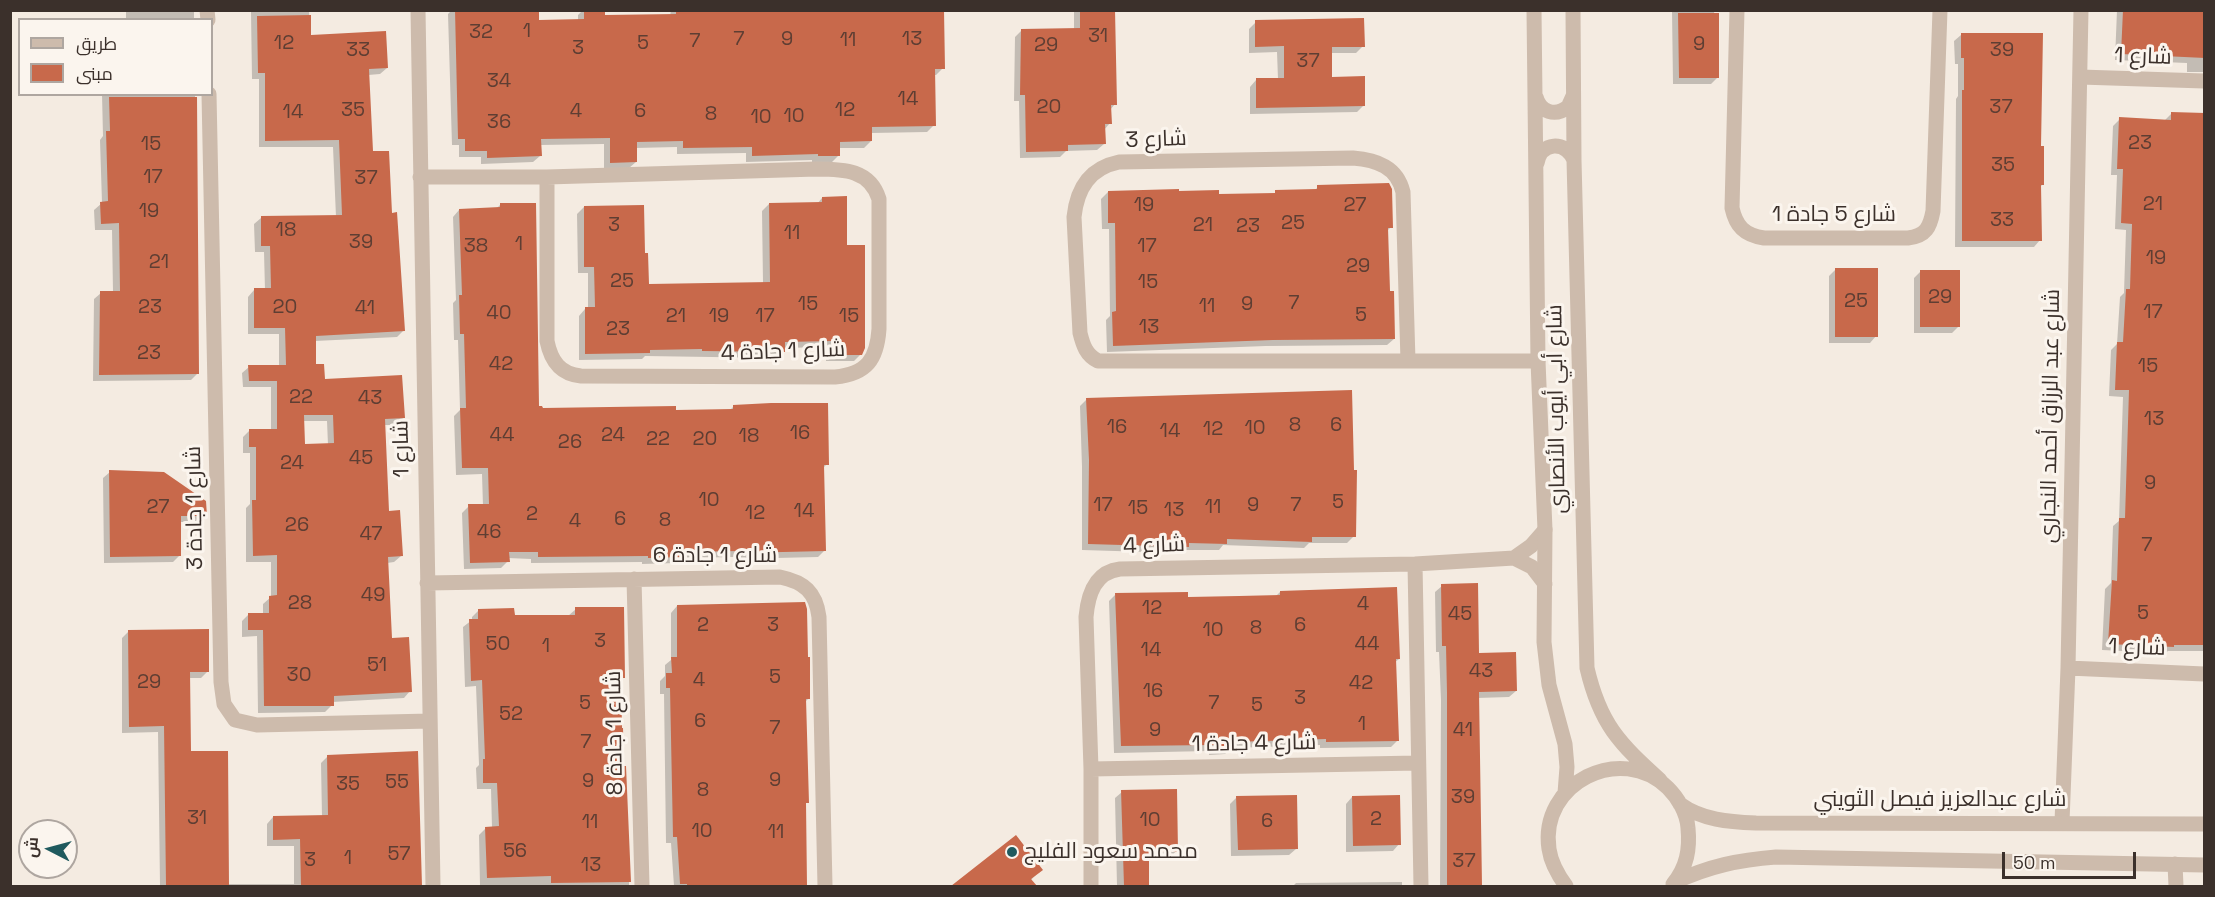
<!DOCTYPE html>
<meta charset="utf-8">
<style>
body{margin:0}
#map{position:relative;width:2215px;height:897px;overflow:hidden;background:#f4ebe1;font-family:"Space Grotesk",Cairo,sans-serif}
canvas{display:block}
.frame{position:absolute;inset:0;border:12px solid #3b302b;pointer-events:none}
.legend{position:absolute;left:18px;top:18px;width:195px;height:78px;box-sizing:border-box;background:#fbf5ee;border:2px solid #aea6a0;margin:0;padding:8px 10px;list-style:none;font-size:18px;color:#3b302b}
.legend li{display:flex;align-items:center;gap:12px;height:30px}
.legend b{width:30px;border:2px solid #aea6a0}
.north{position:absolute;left:18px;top:819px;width:60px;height:60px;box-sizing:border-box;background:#fbf5ee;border:2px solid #aea6a0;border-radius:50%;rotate:276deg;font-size:16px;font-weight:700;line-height:24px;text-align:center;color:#3b302b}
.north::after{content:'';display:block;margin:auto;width:21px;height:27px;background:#1f5a5e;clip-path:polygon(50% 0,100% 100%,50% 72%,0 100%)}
.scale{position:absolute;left:2002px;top:852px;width:134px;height:27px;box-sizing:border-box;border:3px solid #3b302b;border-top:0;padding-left:8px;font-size:18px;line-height:21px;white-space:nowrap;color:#3b302b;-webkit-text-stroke:4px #fbf5ee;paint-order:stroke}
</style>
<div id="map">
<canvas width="2215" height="897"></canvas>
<div class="frame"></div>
<ul class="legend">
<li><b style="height:8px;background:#cdbbac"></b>طريق</li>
<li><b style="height:16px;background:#c8694b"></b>مبنى</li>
</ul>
<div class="north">ش</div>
<div class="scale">50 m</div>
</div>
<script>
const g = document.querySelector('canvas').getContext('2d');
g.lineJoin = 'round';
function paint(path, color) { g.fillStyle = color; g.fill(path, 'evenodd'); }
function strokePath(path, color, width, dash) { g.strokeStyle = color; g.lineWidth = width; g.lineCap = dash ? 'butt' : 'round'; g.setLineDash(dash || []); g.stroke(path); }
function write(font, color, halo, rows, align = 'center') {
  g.font = font + ' "Space Grotesk",Cairo,sans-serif'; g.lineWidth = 6; g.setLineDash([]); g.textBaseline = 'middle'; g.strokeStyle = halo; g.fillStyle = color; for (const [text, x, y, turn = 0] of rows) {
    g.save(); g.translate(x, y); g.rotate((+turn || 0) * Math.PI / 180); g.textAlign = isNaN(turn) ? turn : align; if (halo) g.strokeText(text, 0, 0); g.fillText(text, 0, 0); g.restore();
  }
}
const shadow = new Path2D(`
 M126 10H194V20H126Z
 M247 10H309L310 37 387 68 380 74 368 75 372 153 391 214 403 331 397 337 315 341V366L323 381 403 418 397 425H384L388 512 401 556 394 562 387 563 391 640 410 691 404 698 332 702V705L325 712 258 713 257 636 242 637V621L249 614H263V604L271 597V562H246V508L250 504V453H243V437L250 430H271V387H243L242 373 249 367 279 366V334H248V297L254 290H265L264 252H255L254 224 261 218 336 217 333 147H259V79H252L251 12ZM303 421H327L328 445H303Z
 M452 10H538V21H578V15L583 10H604V16H670L671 10H711L943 68 936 75H933L934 125 927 132 871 133V141L864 148H839V155L832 162H812V160L746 162V153L677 154V147L635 148 636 162 629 168 604 169V144L540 145V156L533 162 481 164V157H459V145H452L448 14Z
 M1074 10H1113L1115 104 1110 110V123L1104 130V144L1097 150 1066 151 1060 157 1020 158 1019 101H1014L1015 37 1022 30H1074Z
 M1672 10H1714L1718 77 1711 84H1673Z
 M2117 10H2204V72H2187V63L2115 60Z
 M1256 22 1363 46 1356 53H1330L1331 78 1364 105 1357 112 1250 114V87L1256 80 1278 79 1277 52 1249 53V29Z
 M1961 35 2040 147 2043 184 2040 187V240L2034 247H1955L1956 99 1958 96V64H1955L1954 41Z
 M102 94H195L198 373 191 380 93 381 94 299 101 293 113 292 112 230H95L94 210 102 203 100 140 103 136Z
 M2172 113 2204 114V651H2168L2165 653 2102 650 2105 589 2111 583 2113 526 2119 521 2123 397 2109 396 2111 350 2117 344 2120 297 2124 293 2126 230 2115 229 2117 175H2111L2113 126 2120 119 2165 120Z
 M1318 187 1391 227 1387 231 1389 293 1394 339 1387 345 1266 346 1107 352 1106 320 1110 316 1109 229H1102L1101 199 1108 192 1217 196 1273 195 1276 192 1314 191Z
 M822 198 846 247 861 354 854 361H826V347L784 348V351L777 358 645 356 642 359 579 360V316L585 309H588V273H578L577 214 584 207 644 255 647 286 763 283 762 211 769 204H817Z
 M500 205 537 407 541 410 675 411 730 410 733 407 827 464 822 469 824 551 818 557 734 559V557L681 558 676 563 642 564V562L531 563V559L508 558V561L501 568 464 569 462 513 469 506H483L482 474 456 475 454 416 460 410 458 340H454L453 303 456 300 453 217 459 210 496 209Z
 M1836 269 1876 336 1870 343H1829V276Z
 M1921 271 1959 326 1952 333H1914V278Z
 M1087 399 1354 536 1347 543H1309L1304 548 1223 545 1219 550H1184L1181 553 1082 550V467L1080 406Z
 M110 472 205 515 198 522H179L180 555 173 562 104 563 103 478Z
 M1442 586 1478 654 1516 691 1509 697 1477 698 1481 886H1440L1441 700 1439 652H1436L1435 592Z
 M1280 592 1399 659 1394 663 1398 740 1391 747 1320 748V745L1232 748 1225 754 1209 755V751L1114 753 1109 601 1116 594 1186 599 1276 596Z
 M677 606 809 698 804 703 807 802 805 805V886H674L671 843H666L664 694H660V681L665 676V665L671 660V613Z
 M576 609 623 677 619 681 622 768 629 851V886H480L479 835 486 828H492L491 789H477L476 768 479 765 476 686 465 687 463 627 472 620V617L479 610 513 617 568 616Z
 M129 631 208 671 201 678H188L189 753 228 884H294V846H267V824L273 817H322L321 763 328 756 416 753 421 886H160L158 732 122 733V638Z
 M1122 792 1176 851 1170 858H1147L1148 885 1172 886H1117L1115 798Z
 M1237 797 1296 849 1289 855 1231 856 1230 804Z
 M1352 797 1399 844 1393 851 1346 852V804Z
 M1016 837 1041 869 1031 880 1035 886H953Z
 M1402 882V886H1293L1296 883Z`);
const building = new Path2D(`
 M455 10H539V20L584 19V10H605V15L676 14V10H944L945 69H935L936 126 872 127V141L840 142V156H818V154L752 156V147L683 148V141L637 142V162L610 163V138L541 139 542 156 487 158V151H465V139H458Z
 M1080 10H1115L1117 105H1111L1112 124H1105L1106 144 1068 145V151L1026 152 1025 95H1020L1021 29 1080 28Z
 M2123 10H2205V58L2121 54Z
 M1678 13H1719V78H1679Z
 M311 15V35L386 31 388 68 369 69 373 151H389L392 213 397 212 405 331 316 336V364H324L325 379 402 375 405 418 385 419 389 511 400 510 403 556 388 557 392 638 409 637 412 692 334 696V706H264L263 630H248V613H269V596L277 595V555L253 556 252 500H256V447H249V429H277V381H249L248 365H286L285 328H254V288H271L270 246H261V216L342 215 339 140 265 141V73H258L257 16ZM304 415H333L334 443 305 444Z
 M1364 18 1365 47H1332V77L1365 76V106L1256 108V78H1284V46L1255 47V20Z
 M1961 33H2043L2041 146H2044V185H2041L2042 241H1962V90H1964V58H1961Z
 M109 97H197L199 374 99 375 100 291H120L119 223 101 224 100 202 108 201 106 131H110Z
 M2171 112 2205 113V645H2174V647L2108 644 2112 580 2117 581 2119 518H2125L2129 390H2115L2117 342H2123L2126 289H2130L2132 224 2121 223 2123 169H2117L2119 117 2171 120Z
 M1389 183 1392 189 1393 228H1388L1390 291H1394L1395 339 1273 340 1113 346 1112 312 1116 311 1115 223H1108V191L1179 189V191L1219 190V194L1275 193V190L1317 189V185Z
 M847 196V245H865V348L862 355H833L832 341 785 342V352L702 351V349L650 350V353L585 354V307H595L594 267H584V206L644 205 645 253H648L649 284 770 282 769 203 822 202V197Z
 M500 203H536L539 406H542L543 408 676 406V410L733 409V405L771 403H828L829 465H824L826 551 740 553V551L684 552V557L648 558V556L538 557V552H509L510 562 470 563 468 504H489L488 468H462L460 408H466L464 334H460L459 295H462L459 209 500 207Z
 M1835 268H1878V337H1835Z
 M1920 270H1960V327H1920Z
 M1352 390 1354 470H1357L1356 537H1312V542L1227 539V544L1189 543V547L1088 544 1089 460 1086 398Z
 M109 470 164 472 206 501 207 516H181V556L110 557Z
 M1478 583 1479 653 1516 652 1517 691 1479 692 1482 886H1447V693L1446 646H1442L1441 584Z
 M1397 587 1400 659H1396L1399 741 1326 742V739L1233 742V748L1215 749V745L1121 746 1115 593 1188 592V597L1239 596 1280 595V591Z
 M805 602 807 609 808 657H810V699H806L809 803H806L807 886H687V884H680L677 837H673L670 688H666V673H672L671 657H677V605Z
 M575 607H624L625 678H621L622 728H623L624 766H626L631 882 551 883V876L487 878 485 827 499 826 497 783H483V759H485L482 680 471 681 469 619H478V609L514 608 515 615H575Z
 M209 629V672H190L191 751H228L229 886H166L164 726 129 727 128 630Z
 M418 751 422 886H301L300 839 273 840V816L328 815 327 755Z
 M1177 789 1178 852H1149V886H1124L1121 790Z
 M1297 795 1298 849 1238 850 1236 796Z
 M1400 795 1401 845 1353 846 1352 796Z
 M1016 835 1043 870 1031 879 1037 886H951Z`);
const minor = new Path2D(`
 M207 10 208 20
 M418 10 433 886
 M1737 10 1732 208C1736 226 1744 235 1764 238H1908C1926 236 1930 227 1933 211L1940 10
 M2080 77 2204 81
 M209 94 221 682 224 704 235 720 257 725 430 721
 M420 177H547L817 169C844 169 870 170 879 199V329C877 359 867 374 835 377L581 376C560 374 551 361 547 341V177
 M1408 361 1403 192C1397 167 1377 160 1353 158L1119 162C1090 168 1077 188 1074 217L1080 333C1083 345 1086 355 1098 361H1538
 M1514 558 1531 546 1545 530
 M1415 564 1421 886
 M634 579 642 886
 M427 583 780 577C804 582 816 592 819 617L825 886
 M2068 668 2204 674
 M1091 769 1418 763
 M2062 822 2068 668 2081 10
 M2175 864 2176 886
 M1091 886V769L1086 617C1088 594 1095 572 1120 569L1415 564 1514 558 1532 567 1545 584`);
const tertiary = new Path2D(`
 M1534 10 1538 361 1545 530 1544 642 1549 685 1565 744 1567 767 1565 793
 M1573 10 1574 160 1587 668C1600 724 1619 743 1660 780
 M1536 97C1540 112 1555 117 1568 107L1573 96
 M1537 163C1541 142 1565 140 1574 160
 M1680 804C1702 820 1729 822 1756 823L2204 824
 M1675 882C1710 866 1738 860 1776 857L2204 865
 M1566 886C1558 875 1551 863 1549 849 1539 783 1621 742 1668 788 1678 798 1687 813 1688 828 1690 849 1687 867 1673 884`);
const markers = [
 [1012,852,6,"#1f5a5e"]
];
const numberNames = [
 ["1",527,32],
 ["32",481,33],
 ["31",1098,37],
 ["7",739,40],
 ["9",787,40],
 ["13",912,40],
 ["11",848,41],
 ["7",695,42],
 ["12",284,44],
 ["5",643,44],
 ["9",1699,45],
 ["29",1046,46],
 ["3",578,49],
 ["33",358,51],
 ["39",2002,51],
 ["37",1308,62],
 ["34",499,82],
 ["14",908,100],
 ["20",1049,108],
 ["37",2001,108],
 ["35",353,111],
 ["12",845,111],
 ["4",576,112],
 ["6",640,112],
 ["14",293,113],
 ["8",711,115],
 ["10",794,117],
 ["10",761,118],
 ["36",499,123],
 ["23",2140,144],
 ["15",151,145],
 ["35",2003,166],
 ["17",153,178],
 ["37",366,179],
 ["21",2153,205],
 ["19",1144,206],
 ["27",1355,206],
 ["19",149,212],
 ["33",2002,221],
 ["25",1293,224],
 ["3",614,226],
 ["21",1203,226],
 ["23",1248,227],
 ["18",286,231],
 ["11",792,234],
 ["39",361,243],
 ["1",519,245],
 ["38",476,247],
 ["17",1147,247],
 ["19",2156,259],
 ["21",159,263],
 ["29",1358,267],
 ["25",622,282],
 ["15",1148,283],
 ["29",1940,298],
 ["25",1856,302],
 ["7",1294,304],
 ["15",808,305],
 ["9",1247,305],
 ["11",1207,307],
 ["23",150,308],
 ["20",285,308],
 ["41",365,309],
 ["17",2153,313],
 ["40",499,314],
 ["5",1361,316],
 ["21",676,317],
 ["19",719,317],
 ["17",765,317],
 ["15",849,317],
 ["13",1149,328],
 ["23",618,330],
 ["23",149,354],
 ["42",501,365],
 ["15",2148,367],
 ["22",301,398],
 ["43",370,399],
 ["13",2154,420],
 ["8",1295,426],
 ["6",1336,426],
 ["16",1117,428],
 ["10",1255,429],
 ["12",1213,430],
 ["14",1170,432],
 ["16",800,434],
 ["44",502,436],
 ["24",613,436],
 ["18",749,437],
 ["22",658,440],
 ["20",705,440],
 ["26",570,443],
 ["45",361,459],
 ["24",292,464],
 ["9",2150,484],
 ["10",709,501],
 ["5",1338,503],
 ["17",1103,506],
 ["9",1253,506],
 ["7",1296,506],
 ["27",158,508],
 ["11",1213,508],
 ["15",1138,509],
 ["13",1174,511],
 ["14",804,512],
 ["12",755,514],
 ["2",532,515],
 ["6",620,520],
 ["8",665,521],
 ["4",575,522],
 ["26",297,526],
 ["46",489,533],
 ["47",371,535],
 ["7",2147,546],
 ["49",373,596],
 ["28",300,604],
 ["4",1363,605],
 ["12",1152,609],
 ["5",2143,614],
 ["45",1460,615],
 ["2",703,626],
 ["3",773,626],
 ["6",1300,626],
 ["8",1256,629],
 ["10",1213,631],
 ["3",600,642],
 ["50",498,645],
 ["44",1367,645],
 ["1",546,647],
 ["14",1151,651],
 ["51",377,666],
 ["43",1481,672],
 ["30",299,676],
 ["5",775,678],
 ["4",699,681],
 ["29",149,683],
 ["42",1361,684],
 ["16",1153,692],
 ["3",1300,699],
 ["5",585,704],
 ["7",1214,704],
 ["5",1257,706],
 ["52",511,715],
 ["6",700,722],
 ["1",1362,725],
 ["7",775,729],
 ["9",1155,731],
 ["41",1463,731],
 ["7",586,743],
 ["9",775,781],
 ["9",588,782],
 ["55",397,783],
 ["35",348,785],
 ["8",703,791],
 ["39",1463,798],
 ["31",197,819],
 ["2",1376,820],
 ["10",1150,821],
 ["6",1267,822],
 ["11",590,823],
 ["10",702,832],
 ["11",776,833],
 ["56",515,852],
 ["57",399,855],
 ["1",348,859],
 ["3",310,861],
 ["37",1464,862],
 ["13",591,866]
];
const streetNames = [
 ["شارع 1",2143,57,2],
 ["شارع 3",1156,140,-2],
 ["شارع 5 جادة 1",1834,215],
 ["شارع 1 جادة 4",783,352,-2],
 ["شارع أبي أيوب الأنصاري",1557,409,-91],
 ["شارع عبد الرزاق أحمد النجاري",2051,416,-89],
 ["شارع 1",402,449,-91],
 ["شارع 1 جادة 3",195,508,-91],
 ["شارع 4",1154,546,-2],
 ["شارع 1 جادة 6",715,556],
 ["شارع 1",2137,648,2],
 ["شارع 1 جادة 8",615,733,-91],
 ["شارع 4 جادة 1",1254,744,-1],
 ["شارع عبدالعزيز فيصل الثويني",1940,800]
];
const poiNames = [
 ["محمد سعود الفليج",1024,852]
];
paint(shadow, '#0003');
paint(building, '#c8694b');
strokePath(minor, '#cdbbac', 15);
strokePath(tertiary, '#cdbbac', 15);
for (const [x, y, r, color] of markers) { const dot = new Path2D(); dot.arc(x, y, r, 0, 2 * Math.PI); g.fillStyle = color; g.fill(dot); strokePath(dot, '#fbf5ee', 2); }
write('20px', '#5e3e33', null, numberNames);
write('22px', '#3b302b', '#fbf5ee', streetNames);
write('22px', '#3b302b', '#fbf5ee', poiNames, 'left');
</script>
